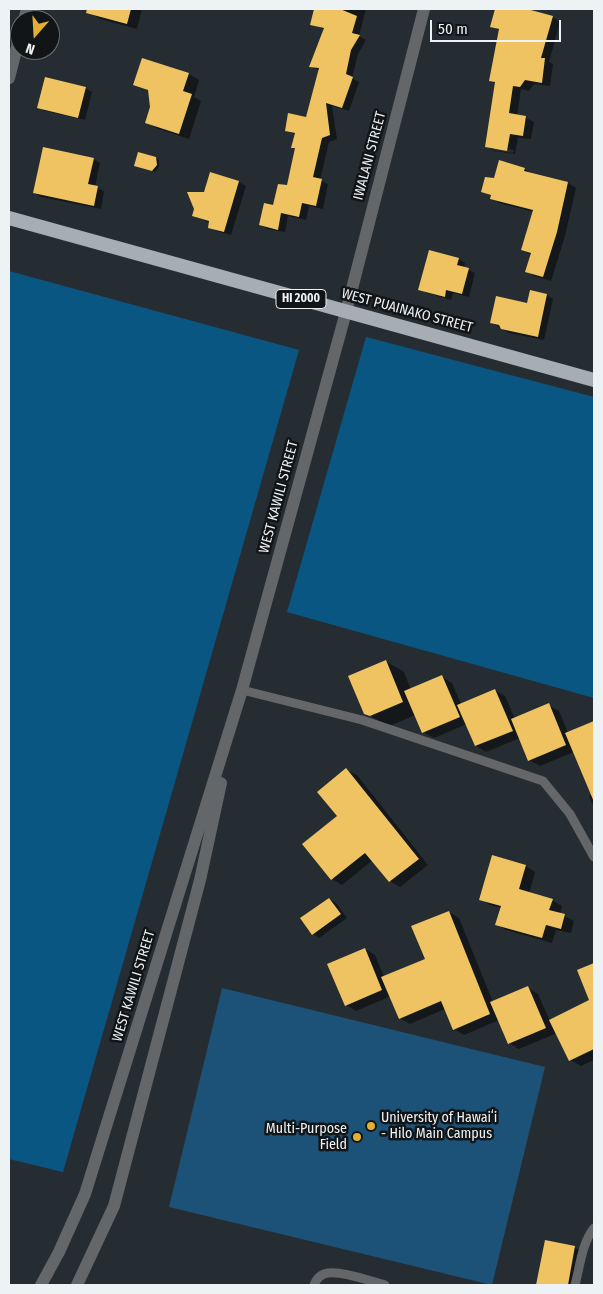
<!DOCTYPE html>
<meta charset="utf-8">
<style>
body{margin:0}
#map{position:relative;width:603px;height:1294px;overflow:hidden;background:#262d32;font-family:"Fira Sans Condensed",sans-serif}
canvas{display:block}
.frame{position:absolute;inset:0;border:10px solid #edf2f5;pointer-events:none}
.north{position:absolute;left:10px;top:10px;width:50px;height:50px;box-sizing:border-box;background:#121517;border:1px solid #6a6d70;border-radius:50%;rotate:199deg;font-size:14px;font-weight:700;line-height:20px;text-align:center;color:#edf2f5}
.north::after{content:'';display:block;margin:auto;width:18px;height:22px;background:#e1af34;clip-path:polygon(50% 0,100% 100%,50% 72%,0 100%)}
.scale{position:absolute;left:430px;top:20px;width:131px;height:22px;box-sizing:border-box;border:2px solid #edf2f5;border-top:0;padding-left:6px;font-size:15px;line-height:18px;white-space:nowrap;color:#edf2f5;-webkit-text-stroke:4px #121517;paint-order:stroke}
</style>
<div id="map">
<canvas width="603" height="1294"></canvas>
<div class="frame"></div>
<div class="north">N</div>
<div class="scale">50 m</div>
</div>
<script>
const g = document.querySelector('canvas').getContext('2d');
g.lineJoin = 'round';
function paint(path, color) { g.fillStyle = color; g.fill(path, 'evenodd'); }
function strokePath(path, color, width, dash) { g.strokeStyle = color; g.lineWidth = width; g.lineCap = dash ? 'butt' : 'round'; g.setLineDash(dash || []); g.stroke(path); }
function write(font, color, halo, rows, align = 'center') {
  g.font = font + ' "Fira Sans Condensed",sans-serif'; g.lineWidth = 5; g.setLineDash([]); g.textBaseline = 'middle'; g.strokeStyle = halo; g.fillStyle = color; for (const [text, x, y, turn = 0] of rows) {
    g.save(); g.translate(x, y); g.rotate((+turn || 0) * Math.PI / 180); g.textAlign = isNaN(turn) ? turn : align; if (halo) g.strokeText(text, 0, 0); g.fillText(text, 0, 0); g.restore();
  }
}
const green = new Path2D(`
 M222 988 545 1067 492 1285 169 1207Z`);
const forest = new Path2D(`
 M9 271 299 350 63 1172 9 1159Z
 M366 337 594 397V698L287 612Z`);
const shadow = new Path2D(`
 M91 9H142L137 29 100 19 90 13Z
 M315 9 338 11V9H366L359 36 366 40 358 54 352 78 359 82 349 111 332 106 337 139 329 142 320 180 328 184 323 209 309 206 306 220 288 216 285 232 267 229 260 225 288 187 296 149 293 147 296 135 286 130 307 118 319 70 311 66 325 30 312 24Z
 M496 9H526L552 17 560 22 549 62 553 64 550 86 534 84 529 91 521 89 517 116 526 118 534 122 531 139 518 138 515 154 494 151 486 146 496 84 490 80 500 31 491 26ZM493 147 514 150 513 153 493 150Z
 M143 59 189 74 199 80 194 97 201 101 189 139 156 128 146 122 151 107 150 92 135 84Z
 M85 88 92 92 85 120 45 111 38 107Z
 M156 158 159 160V167L155 172 136 166Z
 M94 159 100 163 95 187 104 191 101 209 41 197 34 193Z
 M499 162 525 169 532 175 568 183 576 188 565 236 551 281 534 276 526 271 532 255 522 250 534 212 499 203 491 199 492 196 482 191 494 180Z
 M211 174 239 182 246 186 231 235 216 231 209 227 210 223 194 216 205 194Z
 M459 259 465 263 464 268 475 273 469 297 453 293 451 300 427 293 420 289Z
 M547 295 553 299 544 340 509 333 492 323Z
 M385 661 404 672 411 690 442 677 452 683 461 704 494 690 505 696 515 719 548 705 559 711 568 733 594 722V808L589 796 592 794 574 752 540 766 529 760 520 738 486 752 476 746 467 724 434 738 423 732 416 715 389 726 365 713Z
 M346 770 357 775 428 865 400 887 390 881 373 860 342 885 332 879 339 816Z
 M526 866 535 872 529 894 552 900 562 906 560 914 574 921 571 933 556 930 552 943 506 930 496 924 501 908 490 905 481 899Z
 M329 899 336 903 347 918 319 938 313 934Z
 M449 912 459 918 493 1002 528 988 538 994 550 1021 591 1001 578 971 594 964V1060L581 1066 570 1060 557 1033 519 1049 509 1043 499 1020 464 1035 454 1029 445 1009 410 1024 400 1018 391 996 356 1011 346 1005 365 949 375 955 384 977 427 959Z
 M546 1242 575 1248 585 1253 579 1285H537Z`);
const building = new Path2D(`
 M87 9H131L127 24 86 13Z
 M314 9H340L357 16 352 33 360 35 351 50 346 74 353 77 342 108 326 103 330 135 322 138 313 177 322 179 316 206 302 203 299 217 281 213 278 230 259 225 264 203 273 205 278 184 287 185 295 148H291L295 133 285 131 288 113 306 117 319 68 309 67 324 28 310 25Z
 M495 9H527L553 16 541 58H545L542 83 525 80 520 87 513 86 509 113 526 116 523 136 510 134 507 151 485 147 495 82 489 81 499 29 490 27Z
 M142 58 189 73 183 91 192 94 179 134 145 123 150 107 148 90 133 85Z
 M45 77 86 87 78 118 37 108Z
 M43 147 94 158 88 184 98 186 94 206 33 193Z
 M138 152 156 157 157 165 152 171 134 166Z
 M499 160 525 168 524 171 568 182 557 232 543 277 525 272 531 253 521 250 533 210 490 199 491 195 481 192 485 177 494 178Z
 M210 172 239 181 224 232 208 228 209 221 192 216 194 209 187 192H204Z
 M429 250 459 258 457 265 469 268 462 294 446 290 445 297 418 290Z
 M530 290 547 294 538 337 501 329 499 325 490 323 496 296 527 303Z
 M386 660 403 702 370 716 364 714 348 676Z
 M442 675 460 717 422 733 404 691Z
 M495 689 513 731 475 746 457 705Z
 M549 703 566 745 528 761 511 719Z
 M594 721V802L565 733Z
 M346 768 419 859 389 882 365 853 331 880 302 844 337 816 317 792Z
 M492 855 526 865 519 889 553 899 549 910 565 914 561 929 546 925 542 938 495 925 501 906 479 900Z
 M329 898 341 914 312 935 300 918Z
 M449 911 490 1014 453 1030 441 1001 399 1019 381 977 425 959 411 926Z
 M365 948 382 990 345 1006 327 964Z
 M594 963V1049L569 1061 549 1020 589 1000 577 970Z
 M528 986 546 1028 508 1044 490 1002Z
 M545 1240 575 1246 568 1285H536Z`);
const service = new Path2D(`
 M242 690 362 720 543 781 570 814 594 857
 M314 1285C316 1280 319 1276 324 1274 338 1269 370 1281 385 1285
 M575 1285C580 1266 582 1243 594 1228`);
const minor = new Path2D(`
 M24 20 27 9
 M9 78 20 35`);
const tertiary = new Path2D(`
 M41 1285 59 1252 85 1194 242 690 346 312 424 9
 M77 1285 114 1206 200 880 221 783`);
const trunk = new Path2D(`
 M9 218 594 380`);
const markers = [
 [371,1126,5,"#e1af34"],
 [357,1137,5,"#e1af34"]
];
const shields = [
 [301,299,50]
];
const shieldNames = [
 ["HI 2000",301,299]
];
const streetNames = [
 ["IWALANI STREET",370,156,-75],
 ["WEST PUAINAKO STREET",407,311,15],
 ["WEST KAWILI STREET",279,497,-75],
 ["WEST KAWILI STREET",134,986,-73]
];
const poiNames = [
 ["University of Hawaiʻi",381,1118],
 ["- Hilo Main Campus",381,1134],
 ["Multi-Purpose",347,1129,"right"],
 ["Field",347,1145,"right"]
];
paint(green, '#1c5277');
paint(forest, '#0a5683');
paint(shadow, '#0007');
paint(building, '#efc362');
strokePath(service, '#64676a', 9);
strokePath(minor, '#64676a', 12);
strokePath(tertiary, '#64676a', 12);
strokePath(trunk, '#a6adb3', 14);
for (const [x, y, r, color] of markers) { const dot = new Path2D(); dot.arc(x, y, r, 0, 2 * Math.PI); g.fillStyle = color; g.fill(dot); strokePath(dot, '#121517', 2); }
for (const [x, y, w] of shields) { const box = new Path2D(); box.roundRect(x - w / 2, y - 9.5, w, 19, 4); g.fillStyle = '#121517'; g.fill(box); strokePath(box, '#edf2f5', 1); }
write('bold 12px', '#edf2f5', null, shieldNames);
write('14px', '#edf2f5', '#121517', streetNames);
write('14px', '#edf2f5', '#121517', poiNames, 'left');
</script>
